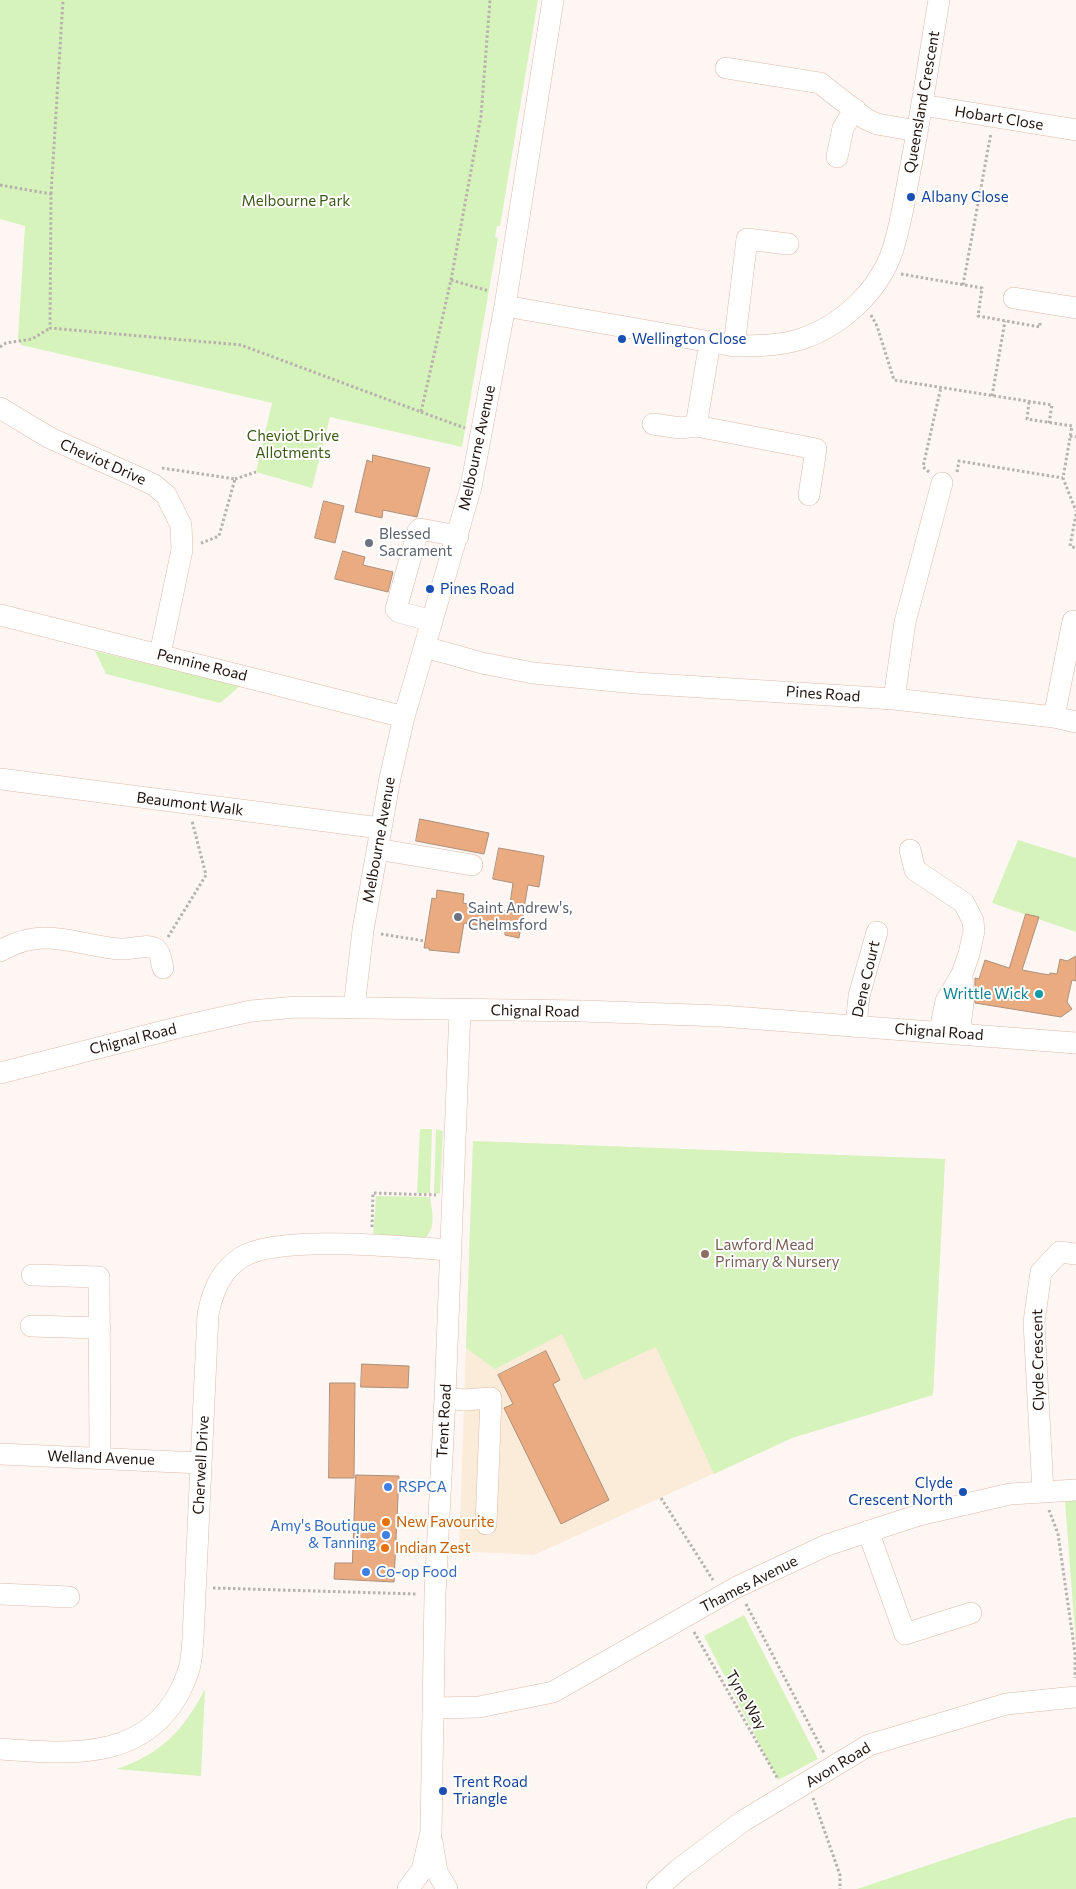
<!DOCTYPE html>
<style>
body{margin:0}
canvas{display:block;background:#fef6f3}
</style>
<canvas width="1076" height="1889"></canvas>
<script>
const g = document.querySelector('canvas').getContext('2d');
g.lineJoin = 'round';
function paint(path, color) { g.fillStyle = color; g.fill(path, 'evenodd'); }
function strokePath(path, color, width, dash) { g.strokeStyle = color; g.lineWidth = width; g.lineCap = dash ? 'butt' : 'round'; g.setLineDash(dash || []); g.stroke(path); }
function write(font, color, halo, rows, align = 'center') {
  g.font = font + ' Commissioner,sans-serif'; g.lineWidth = 4; g.setLineDash([]); g.textBaseline = 'middle'; g.strokeStyle = halo; g.fillStyle = color; for (const [text, x, y, turn = 0] of rows) {
    g.save(); g.translate(x, y); g.rotate((+turn || 0) * Math.PI / 180); g.textAlign = isNaN(turn) ? turn : align; if (halo) g.strokeText(text, 0, 0); g.fillText(text, 0, 0); g.restore();
  }
}
const education = new Path2D(`
 M473 1141 945 1159 933 1395 792 1438 534 1555 459 1551Z`);
const green = new Path2D(`
 M0 0H538L500 226H497L495 237 498 238 462 447 330 417 312 488 256 472 272 403 21 345 18 338 25 226 0 219Z
 M95 651 240 686 220 703 106 674Z
 M1018 840 1076 858V932L992 903Z
 M420 1129H432L430 1193H417Z
 M436 1129 443 1131 440 1193 434 1194Z
 M473 1141 945 1159 933 1395 792 1438 714 1474 656 1347 584 1380 562 1334 495 1369 466 1348Z
 M376 1196 430 1197C432 1212 437 1228 424 1239L373 1238Z
 M1076 1500V1645L1065 1501Z
 M744 1615 818 1759 778 1780 704 1636Z
 M205 1689 201 1776 116 1769C160 1755 184 1730 205 1689Z
 M1076 1817V1889H857L1069 1818Z`);
const building = new Path2D(`
 M373 455 430 468 417 517 383 510 382 518 355 512 367 460 372 462Z
 M324 501 344 506 335 543 315 538Z
 M343 551 365 557 363 565 393 572 388 592 335 579Z
 M420 819 489 833 484 854 416 841Z
 M499 848 544 856 539 887 528 885 519 938 505 935V930L464 923 459 953 429 950V948H424L432 898 436 899 437 890 464 894 463 903 468 904 467 907 509 911 513 883 493 879Z
 M1026 914 1039 917 1022 970 1049 975 1050 973 1057 974 1060 959 1067 961 1076 956V981L1072 980 1067 1002 1072 1009 1061 1017 975 1003V978L979 979 985 960 1009 968Z
 M546 1351 560 1380 553 1384 609 1500 561 1524 504 1408 513 1404 498 1375Z
 M362 1364 409 1366 408 1388 361 1387Z
 M330 1383H355L354 1478H329Z
 M356 1475 399 1476 394 1582 334 1579 335 1563H352Z`);
const path = new Path2D(`
 M0 185 51 194 50 328 241 345 421 412 451 280 489 291
 M51 194 63 0
 M901 274 982 288 978 316 1040 327V321
 M451 280 481 116 490 0
 M963 285 991 133
 M871 315 877 326 894 380 1052 405 1049 423
 M0 347 6 343 32 339 50 328
 M992 396 1005 321
 M1029 402 1027 419 1072 426 1063 478 1076 511
 M421 412 465 428
 M1070 436 1076 437
 M162 468 235 479 219 536 199 544
 M929 472 923 467 941 387
 M957 472 959 461 1063 478
 M235 479 256 472
 M1076 514 1070 546 1076 548
 M381 934 425 941
 M168 937 206 875 192 821
 M372 1227 373 1193 436 1195
 M661 1498 713 1580
 M1049 1510 1058 1534 1075 1653V1678
 M213 1588 417 1594
 M746 1604 824 1753
 M694 1632 778 1779
 M813 1798 840 1875V1889`);
const minor = new Path2D(`
 M726 68 820 83 866 119 877 124 917 131
 M922 105 1076 130
 M837 157 843 128 855 109
 M1014 298 1076 308
 M505 306 734 346C755 346 777 346 798 340 840 327 879 292 893 249 902 221 906 190 912 160 922 107 930 54 939 0
 M710 342 696 426 816 449 809 495
 M734 346 747 239 788 244
 M0 408 50 438 135 476 154 485 166 495 181 525 182 550 160 654
 M653 424 680 428 696 426
 M0 615 404 717
 M432 621 399 612 396 609 418 531 420 529 458 536
 M425 647 482 663 533 673 636 683 894 699 1054 717 1076 722
 M894 699 905 622 942 483
 M1054 717 1073 621
 M0 779 380 828
 M377 849 472 865
 M910 850 915 870 964 903 973 921 974 931 969 954 962 974 946 1001 940 1031
 M0 951C44 925 74 945 120 949 130 950 144 944 154 948 161 951 161 962 163 968
 M354 1008 363 930 390 778 404 717 471 487 505 306 553 0
 M856 1026 859 996 877 932
 M959 1033 963 1003 962 974
 M0 1073 180 1027 251 1011 297 1007 583 1011 721 1016 1076 1043
 M32 1275 99 1277 100 1458
 M31 1326 100 1328
 M445 1398 464 1400 491 1398 486 1524
 M0 1454 201 1463
 M1043 1492 1034 1322 1041 1272 1060 1252 1076 1254
 M868 1531 905 1634 971 1613
 M0 1594 69 1597
 M435 1708 479 1707 553 1692 737 1587 827 1545 919 1515 1010 1494 1076 1490
 M0 1749C76 1755 155 1761 187 1675 192 1664 192 1649 193 1638L208 1314C213 1290 221 1270 242 1257 278 1234 406 1247 451 1250
 M432 1842 437 1872 447 1889
 M408 1889 422 1870 431 1832 435 1594 445 1398 460 1010
 M657 1889 679 1869 743 1821 869 1745 1006 1704 1076 1697`);
const markers = [
 [911,197,5,"#1a4fb4"],
 [622,339,5,"#1a4fb4"],
 [369,543,5,"#6b7280"],
 [430,589,5,"#1a4fb4"],
 [458,917,5,"#6b7280"],
 [1039,994,5,"#0f9aa8"],
 [705,1254,5,"#8d6e63"],
 [388,1487,5,"#3f7fe0"],
 [963,1492,5,"#1a4fb4"],
 [386,1522,5,"#e8710a"],
 [386,1535,5,"#3f7fe0"],
 [385,1548,5,"#e8710a"],
 [366,1572,5,"#3f7fe0"],
 [443,1791,5,"#1a4fb4"]
];
const streetNames = [
 ["Queensland Crescent",922,102,-80],
 ["Hobart Close",999,118,9],
 ["Melbourne Avenue",477,448,-78],
 ["Cheviot Drive",103,462,24],
 ["Pennine Road",202,665,14],
 ["Pines Road",823,694,4],
 ["Beaumont Walk",190,804,7],
 ["Melbourne Avenue",379,840,-80],
 ["Dene Court",866,979,-77],
 ["Chignal Road",535,1011,1],
 ["Chignal Road",939,1032,4],
 ["Chignal Road",133,1039,-14],
 ["Clyde Crescent",1038,1360,-91],
 ["Trent Road",444,1421,-87],
 ["Welland Avenue",101,1458,2],
 ["Cherwell Drive",201,1465,-87],
 ["Thames Avenue",749,1584,-27],
 ["Tyne Way",746,1700,60],
 ["Avon Road",838,1765,-31]
];
const transitNames = [
 ["Albany Close",921,197],
 ["Wellington Close",632,339],
 ["Pines Road",440,589],
 ["Clyde",953,1483,"right"],
 ["Crescent North",953,1500,"right"],
 ["Trent Road",453,1782],
 ["Triangle",453,1799]
];
const parkNames = [
 ["Melbourne Park",296,201],
 ["Cheviot Drive",293,436],
 ["Allotments",293,453]
];
const worshipNames = [
 ["Blessed",379,534],
 ["Sacrament",379,551],
 ["Saint Andrew's,",468,908],
 ["Chelmsford",468,925]
];
const cultureNames = [
 ["Writtle Wick",1029,994]
];
const educationNames = [
 ["Lawford Mead",715,1245],
 ["Primary & Nursery",715,1262]
];
const shopNames = [
 ["RSPCA",398,1487],
 ["Amy's Boutique",376,1526,"right"],
 ["& Tanning",376,1543,"right"],
 ["Co-op Food",376,1572]
];
const foodNames = [
 ["New Favourite",396,1522],
 ["Indian Zest",395,1548]
];
paint(education, '#fbebd9');
paint(green, '#d6f3bc');
paint(building, '#e9ab7f');
strokePath(building, '#ad907c', 1);
strokePath(minor, '#dcbbaa', 22);
strokePath(path, '#b9b1ad', 3, [2.5, 2.5]);
strokePath(minor, '#fff', 21);
for (const [x, y, r, color] of markers) { const dot = new Path2D(); dot.arc(x, y, r, 0, 2 * Math.PI); g.fillStyle = color; g.fill(dot); strokePath(dot, '#fff', 2); }
write('15px', '#1f140e', '#fff', streetNames);
write('15px', '#164399', '#fff', transitNames, 'left');
write('15px', '#3b5917', '#fff', parkNames);
write('15px', '#5b616d', '#fff', worshipNames, 'left');
write('15px', '#0d838f', '#fff', cultureNames, 'right');
write('15px', '#785e54', '#fff', educationNames, 'left');
write('15px', '#366cbe', '#fff', shopNames, 'left');
write('15px', '#c56008', '#fff', foodNames, 'left');
</script>
